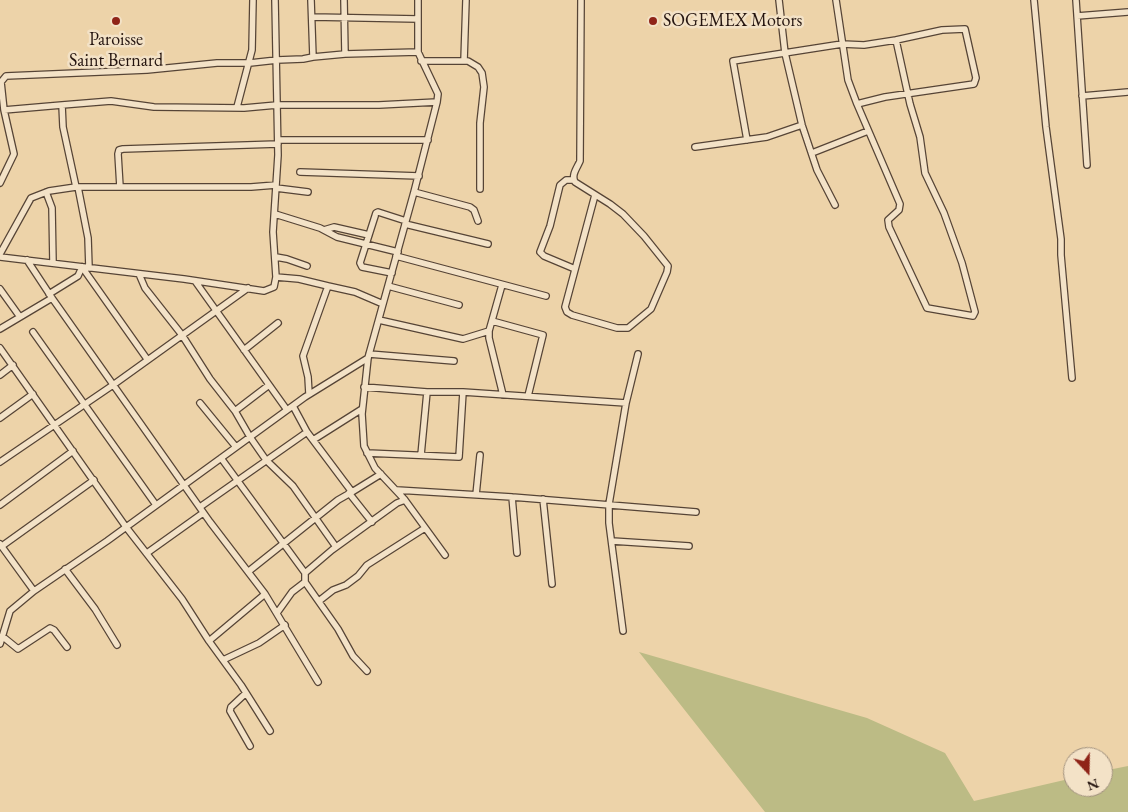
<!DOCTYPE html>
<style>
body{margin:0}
#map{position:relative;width:1128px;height:812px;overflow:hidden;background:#edd3a9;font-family:"EB Garamond",serif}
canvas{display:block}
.north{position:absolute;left:1063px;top:747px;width:50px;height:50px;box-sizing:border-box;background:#f3e2c7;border:1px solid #a0907d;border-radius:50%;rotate:159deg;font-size:14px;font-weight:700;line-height:20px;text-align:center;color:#24140f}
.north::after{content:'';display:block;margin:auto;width:18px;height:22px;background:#8f2418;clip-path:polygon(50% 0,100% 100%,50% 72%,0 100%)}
</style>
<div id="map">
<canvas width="1128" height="812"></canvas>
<div class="north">N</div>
</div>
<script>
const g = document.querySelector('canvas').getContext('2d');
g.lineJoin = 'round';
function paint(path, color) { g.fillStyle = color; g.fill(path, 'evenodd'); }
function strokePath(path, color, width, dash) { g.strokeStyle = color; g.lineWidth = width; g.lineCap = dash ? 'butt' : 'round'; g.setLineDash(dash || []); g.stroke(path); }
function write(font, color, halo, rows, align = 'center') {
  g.font = font + ' "EB Garamond",serif'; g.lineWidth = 5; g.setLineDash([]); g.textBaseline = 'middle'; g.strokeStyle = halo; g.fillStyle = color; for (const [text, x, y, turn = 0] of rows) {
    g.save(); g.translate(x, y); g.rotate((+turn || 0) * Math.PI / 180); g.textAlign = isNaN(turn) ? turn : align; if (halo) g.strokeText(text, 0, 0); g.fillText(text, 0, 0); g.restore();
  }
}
const green = new Path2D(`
 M639 652 867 718 945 753 974 801 1073 778V787H1103V771L1128 766V812H765Z`);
const minor = new Path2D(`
 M311 0 313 57
 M344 0 345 54
 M418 0V52L438 94 437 102 414 192 368 358 362 414 364 446 375 468 405 500 445 555
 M581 0 580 161C577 168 571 175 575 182L610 204 623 214 644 236 668 266 667 272 651 309 628 328H617L572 315 567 312 565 307 595 195
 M779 0 785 53 802 125 817 170 835 205
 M836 0 848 80 857 104 900 204 899 210 888 220 889 227 927 308 973 316 975 312 962 263 944 213 925 173 920 137 910 104 896 40
 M1034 0 1046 127 1061 239V255L1072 378
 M1076 0 1087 165
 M1077 16 1128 12
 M312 17 418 19
 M421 61H468L478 67 482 73 484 87 480 123V189
 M464 61 466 0
 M1082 96 1128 92
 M237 107 252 50 253 0
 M4 110 62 105
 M278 140H428
 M747 140 733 61 842 44 864 45 896 40 942 30 965 29 976 78 974 84 885 97 857 104
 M695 147 767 137 802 125
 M812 153 868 131
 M300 172 419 176
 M573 180H566L560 185 550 226 540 252 544 256 575 269
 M0 183 14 154 4 110 1 82 6 76 147 70 217 63H250L277 60 303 59 313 57 345 54 418 52
 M276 185 251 187H76L63 127 62 105 111 101 154 107 244 108 277 105H379L437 102
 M78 187 88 238 89 268
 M120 187 118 154 119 150 123 149 278 144
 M276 188 308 192
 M46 192 52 208 53 263
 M414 192 470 207 474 210 478 221
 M275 214 320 228 337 237 398 252
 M405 224 488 244
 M324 230 334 227 369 235
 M0 254 31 198 49 191 76 187
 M396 256 546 296
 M0 257 184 279 264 291 274 287 276 277 273 232 278 155 275 0
 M276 257 287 259 307 266
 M27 260 52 298 210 522 265 594 318 682
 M82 267 147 359
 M392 273 362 267 360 263 376 213 378 212 406 221
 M139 274 145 288 182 335 210 379 235 411 250 437 266 460 293 486 336 547
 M276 277 299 279 328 286 303 356 308 377 309 394
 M195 281 287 410
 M502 285 489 331V338L503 395
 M328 286 355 292 383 304
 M388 286 459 305
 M0 289 20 317
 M49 294 78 276 82 267
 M379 320 463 339 489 331
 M492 321 543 335 528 396
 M0 329 52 298
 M33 332 156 505
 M0 348 126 527 182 599 209 641 241 685 270 731
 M244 350 278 323
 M369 354 454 361
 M0 375 13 365
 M364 387 427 392H463L626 403
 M200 403 236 447
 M293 406 307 432 352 492 381 474
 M235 411 269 385
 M0 418 33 394
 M313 440 362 409
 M367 453 459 457 463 392
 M421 455 427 392
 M221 458 305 573
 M0 462 113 385 248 288
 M397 490 512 497 696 512
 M349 493 372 522
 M476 495 480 455
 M512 497 517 553
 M543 499 552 584
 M0 505 73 451
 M200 507 307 432
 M612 541 689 546
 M0 544 34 591
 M2 546 94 480
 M147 553 203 513
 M65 569 95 609 117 645
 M249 571 338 500 352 492
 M319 601 333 590 346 585 358 576 367 565 425 528
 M277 613 292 592 305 582
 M623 631 609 523V504L626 403 638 354
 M2 636 18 649 50 628 54 630 67 647
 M209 641 265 594
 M0 644 10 611 34 591 107 541 305 397 368 358
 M223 660 259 643 285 625
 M367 671 353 656 338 629 305 582V573L332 550 397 503 405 500
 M246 693 231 707 230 711 250 746`);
const markers = [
 [116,21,5,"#8f2418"],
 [653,21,5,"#8f2418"]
];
const poiNames = [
 ["SOGEMEX Motors",663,21],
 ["Paroisse",116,40,"center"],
 ["Saint Bernard",116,61,"center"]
];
paint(green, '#bcbb85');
strokePath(minor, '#564436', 8);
strokePath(minor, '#f3e2c7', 5.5);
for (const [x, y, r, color] of markers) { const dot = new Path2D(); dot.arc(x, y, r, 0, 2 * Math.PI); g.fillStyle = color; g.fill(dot); strokePath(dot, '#f3e2c7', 2); }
write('18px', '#24140f', '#f3e2c7', poiNames, 'left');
</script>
